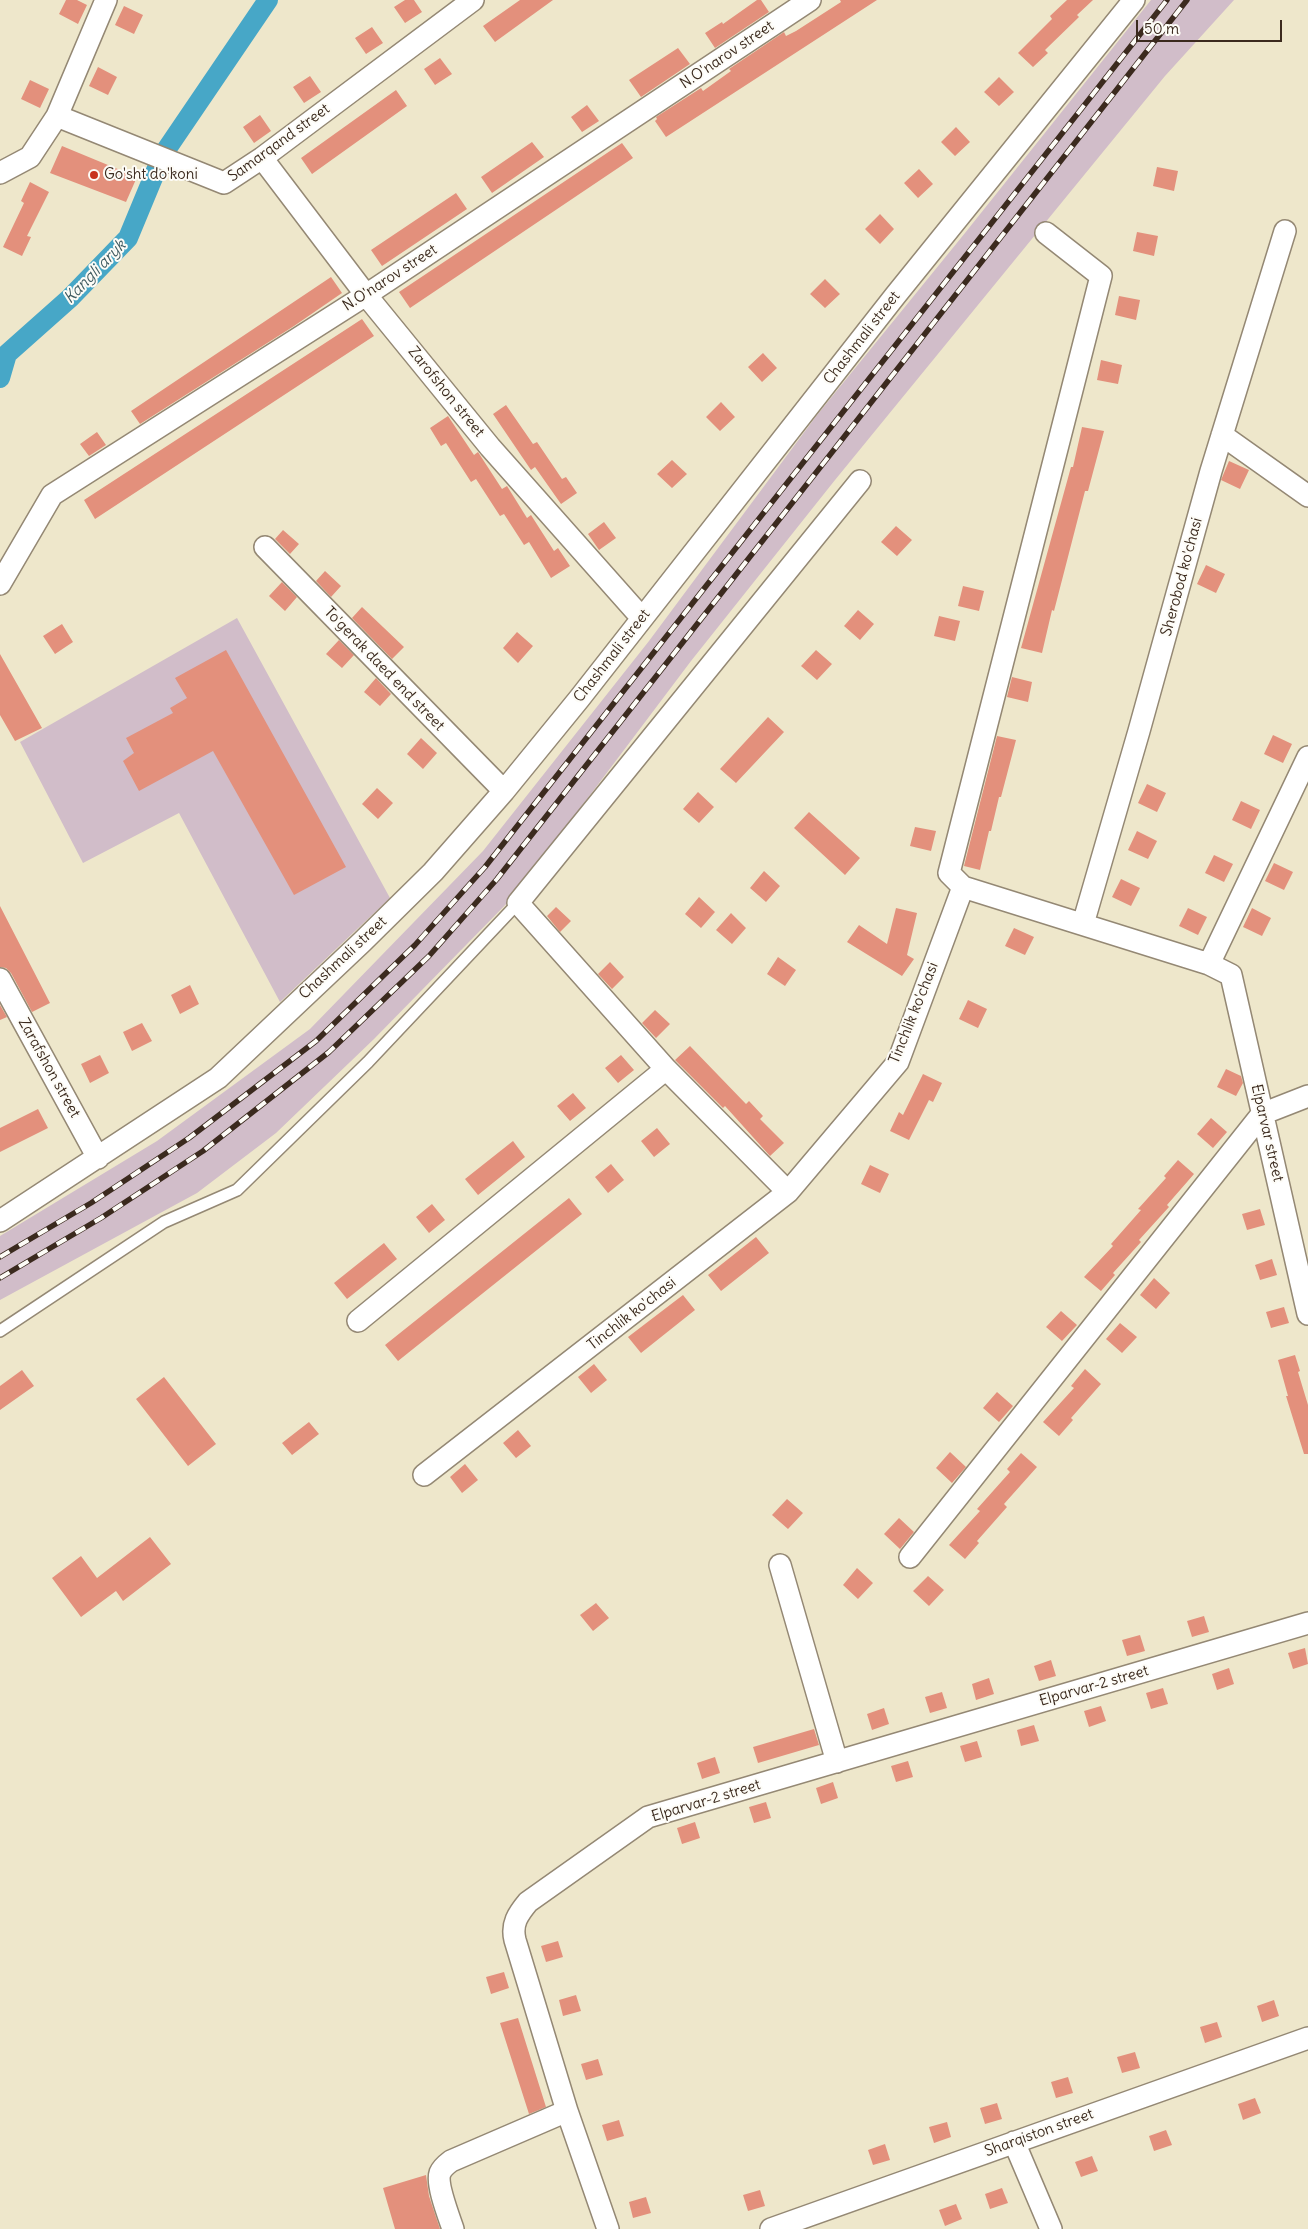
<!DOCTYPE html>
<style>
body{margin:0}
#map{position:relative;width:1308px;height:2229px;overflow:hidden;background:#eee7cb;font-family:Delius,sans-serif}
canvas{display:block}
.scale{position:absolute;left:1136px;top:20px;width:146px;height:22px;box-sizing:border-box;border:2px solid #3b2a1e;border-top:0;padding-left:6px;font-size:15px;line-height:18px;white-space:nowrap;color:#3b2a1e;-webkit-text-stroke:4px #fdfcf7;paint-order:stroke}
</style>
<div id="map">
<canvas width="1308" height="2229"></canvas>
<div class="scale">50 m</div>
</div>
<script>
const g = document.querySelector('canvas').getContext('2d');
g.lineJoin = 'round';
function paint(path, color) { g.fillStyle = color; g.fill(path, 'evenodd'); }
function strokePath(path, color, width, dash) { g.strokeStyle = color; g.lineWidth = width; g.lineCap = dash ? 'butt' : 'round'; g.setLineDash(dash || []); g.stroke(path); }
function write(font, color, halo, rows, align = 'center') {
  g.font = font + ' Delius,sans-serif'; g.lineWidth = 4; g.setLineDash([]); g.textBaseline = 'middle'; g.strokeStyle = halo; g.fillStyle = color; for (const [text, x, y, turn = 0] of rows) {
    g.save(); g.translate(x, y); g.rotate((+turn || 0) * Math.PI / 180); g.textAlign = isNaN(turn) ? turn : align; if (halo) g.strokeText(text, 0, 0); g.fillText(text, 0, 0); g.restore();
  }
}
const industrial = new Path2D(`
 M1151 0H1234L1165 76 835 480 691 661 514 896 374 1039 276 1133 197 1193 0 1300V1236L157 1141 310 1029 483 851 649 641 817 415 965 233Z
 M237 618 390 898 280 1002 179 813 83 863 20 742Z`);
const canal = new Path2D(`
 M0 378 7 354 70 298 128 238 162 156 268 0`);
const building = new Path2D(`
 M66 0H77L87 5 78 24 59 14Z
 M405 0H414L422 12 405 23 394 7Z
 M520 0H553L495 42 483 26Z
 M757 0H761L769 12 715 48 705 33 722 22 723 24Z
 M840 0H877L666 137 655 121 657 119 656 117 701 88 703 91 731 71 729 69 784 32 786 36 796 31 841 2Z
 M1067 0H1093L1077 15 1079 17 1045 50 1048 53 1033 67 1018 53 1052 19 1050 16Z
 M124 6 143 15 134 34 115 25Z
 M372 27 383 43 366 54 355 38Z
 M678 48 690 64 641 97 629 80Z
 M440 58 452 74 435 85 424 69Z
 M98 67 117 77 108 95 89 86Z
 M310 76 321 92 304 103 293 87Z
 M999 77 1014 92 999 106 984 92Z
 M30 80 49 89 40 108 21 99Z
 M396 90 407 106 312 174 301 158Z
 M587 105 599 121 582 132 571 117Z
 M260 115 271 131 254 143 243 127Z
 M956 127 970 142 955 156 941 142Z
 M532 142 544 157 492 193 481 177Z
 M622 143 633 158 410 308 399 292Z
 M62 146 137 177 126 202 50 173Z
 M1157 167 1178 171 1174 191 1153 186Z
 M919 169 933 184 918 198 904 183Z
 M30 182 49 192 27 236 31 237 22 256 3 247 24 203 21 201Z
 M456 193 467 209 382 266 371 250Z
 M880 214 894 229 880 244 865 229Z
 M1137 232 1158 236 1154 256 1133 251Z
 M331 277 342 293 294 326 140 424 131 411Z
 M825 279 840 294 825 308 810 294Z
 M1119 296 1140 300 1136 320 1115 315Z
 M362 319 374 336 95 519 84 500Z
 M763 353 777 368 762 382 748 367Z
 M1101 360 1122 365 1118 384 1097 380Z
 M721 402 735 417 720 431 706 417Z
 M506 405 533 444 537 442 562 479 566 477 577 493 561 504 535 467 531 470 493 414Z
 M448 416 474 455 478 452 502 489 507 486 527 518 531 515 554 551 558 548 570 566 551 578 529 542 524 545 504 514 500 516 476 479 471 482 446 443 441 446 430 428Z
 M1082 427 1104 431 1088 491H1085L1054 611 1052 610 1042 653 1021 648 1071 467H1073Z
 M97 432 106 445 89 456 80 444Z
 M672 460 687 474 672 488 657 474Z
 M1229 461 1249 470 1240 489 1221 480Z
 M604 522 616 538 599 550 588 534Z
 M896 526 912 540 897 556 881 542Z
 M283 530 299 544 290 554 275 539Z
 M1206 565 1225 574 1216 593 1197 584Z
 M325 571 341 586 331 597 316 581Z
 M282 582 297 597 285 611 269 596Z
 M963 586 984 591 979 611 958 606Z
 M362 607 404 647 392 659 352 618Z
 M858 610 874 624 860 640 844 626Z
 M939 616 960 621 955 641 934 636Z
 M62 624 73 642 55 654 43 636Z
 M517 632 533 646 518 663 503 648Z
 M339 640 354 655 342 668 326 654Z
 M226 650 346 867 294 895 213 751 139 791 123 761 134 753 126 738 173 713 170 708 187 698 175 678Z
 M816 650 832 664 817 680 801 666Z
 M0 654 42 728 15 741 0 715Z
 M1012 677 1032 682 1028 702 1007 697Z
 M376 678 391 694 380 706 364 692Z
 M768 717 784 732 736 783 720 769Z
 M1273 735 1292 744 1283 763 1264 754Z
 M997 736 1016 740 1001 797H999L991 831H989L980 870 964 866Z
 M421 738 437 753 423 769 407 754Z
 M1147 784 1166 793 1157 812 1138 803Z
 M377 788 393 803 378 819 362 804Z
 M698 792 714 807 699 823 683 809Z
 M1241 801 1260 810 1251 829 1232 820Z
 M809 812 860 858 845 875 794 828Z
 M915 827 936 831 931 851 910 846Z
 M1137 831 1157 841 1148 859 1128 850Z
 M1214 855 1233 864 1224 882 1205 873Z
 M1274 863 1293 872 1284 890 1265 881Z
 M764 871 780 886 766 902 750 888Z
 M1121 879 1140 888 1131 906 1112 897Z
 M699 897 715 912 701 928 685 914Z
 M0 906 50 1003 32 1012 11 973 6 968 0 967Z
 M556 907 571 921 560 932 547 916Z
 M896 908 917 913 907 955 914 959 902 976 847 942 859 925 887 944Z
 M1188 908 1207 917 1198 935 1179 926Z
 M1252 908 1271 918 1262 936 1243 927Z
 M731 913 746 928 732 944 716 930Z
 M1014 928 1034 937 1025 955 1005 946Z
 M778 957 796 970 785 986 767 974Z
 M610 962 624 977 612 989 598 974Z
 M190 985 199 1004 180 1014 171 995Z
 M968 1000 987 1009 978 1028 959 1019Z
 M0 1005 7 1017 0 1020Z
 M655 1010 670 1024 656 1038 642 1023Z
 M142 1023 152 1041 132 1051 123 1032Z
 M690 1046 746 1104 749 1101 763 1116 760 1119 784 1143 770 1156 725 1106 723 1108 675 1060Z
 M100 1055 109 1073 90 1083 81 1064Z
 M621 1055 634 1070 618 1083 605 1068Z
 M1226 1069 1241 1076 1243 1083 1236 1096 1217 1087Z
 M923 1074 942 1083 933 1102 929 1100 909 1140 890 1131 899 1112 903 1115Z
 M573 1093 586 1108 570 1121 557 1106Z
 M38 1109 48 1128 0 1152V1128Z
 M1211 1118 1227 1132 1213 1148 1197 1134Z
 M657 1128 670 1144 654 1157 641 1141Z
 M513 1141 525 1157 478 1195 465 1179Z
 M1178 1160 1194 1174 1167 1205 1169 1207 1139 1240 1141 1242 1113 1273 1115 1275 1101 1291 1084 1277 1113 1246 1111 1244 1141 1210 1138 1209 1166 1178 1164 1176Z
 M611 1164 624 1180 608 1193 595 1177Z
 M870 1165 889 1174 880 1193 861 1184Z
 M569 1198 582 1214 398 1361 385 1345Z
 M432 1204 445 1220 429 1233 416 1217Z
 M1260 1209 1265 1225 1247 1230 1242 1214Z
 M756 1237 769 1253 721 1291 708 1275Z
 M384 1243 397 1259 347 1299 334 1283Z
 M1272 1259 1277 1275 1260 1280 1255 1265Z
 M1154 1278 1170 1293 1156 1309 1140 1295Z
 M683 1295 695 1310 641 1353 628 1337Z
 M1284 1307 1289 1323 1271 1328 1266 1312Z
 M1061 1311 1077 1325 1062 1341 1046 1327Z
 M1120 1323 1137 1337 1122 1353 1106 1339Z
 M1295 1355 1300 1371 1298 1372 1308 1405V1454H1304L1286 1396H1288L1278 1360Z
 M594 1364 607 1380 591 1393 578 1377Z
 M1085 1369 1101 1384 1071 1418 1073 1420 1059 1436 1043 1422 1074 1388 1071 1386Z
 M22 1370 34 1386 0 1410V1386Z
 M164 1377 216 1444 188 1466 136 1399Z
 M997 1392 1013 1406 999 1422 983 1408Z
 M309 1422 319 1434 292 1455 282 1443Z
 M518 1430 531 1446 516 1458 503 1443Z
 M950 1452 966 1467 952 1483 936 1468Z
 M1021 1453 1037 1467 1004 1504 1007 1507 977 1541 979 1543 965 1559 949 1545 980 1511 977 1509 1010 1472 1007 1469Z
 M465 1464 478 1480 462 1493 450 1477Z
 M787 1499 803 1513 788 1529 772 1515Z
 M899 1518 914 1532 900 1549 884 1534Z
 M150 1537 171 1564 123 1601 116 1591 81 1617 52 1578 81 1556 97 1578Z
 M857 1568 873 1583 858 1599 843 1585Z
 M928 1576 944 1590 929 1606 913 1591Z
 M596 1603 609 1618 593 1631 580 1615Z
 M1204 1616 1209 1632 1192 1637 1187 1621Z
 M1140 1635 1145 1651 1127 1656 1122 1640Z
 M1305 1648 1308 1664 1293 1669 1288 1653Z
 M1051 1660 1056 1676 1039 1681 1034 1666Z
 M1229 1668 1234 1684 1217 1690 1212 1674Z
 M989 1678 994 1694 976 1700 972 1684Z
 M1163 1688 1168 1704 1151 1709 1146 1693Z
 M942 1692 947 1708 930 1713 925 1697Z
 M1101 1706 1106 1721 1089 1727 1084 1711Z
 M884 1708 889 1724 872 1730 867 1714Z
 M1034 1725 1039 1741 1021 1746 1017 1730Z
 M814 1729 819 1745 758 1763 753 1747Z
 M977 1741 982 1757 965 1762 960 1746Z
 M715 1757 720 1773 702 1779 697 1763Z
 M908 1761 913 1777 896 1782 891 1766Z
 M833 1782 838 1798 821 1804 816 1788Z
 M766 1802 771 1818 754 1823 749 1807Z
 M695 1822 700 1838 682 1844 677 1828Z
 M558 1941 563 1957 546 1962 541 1946Z
 M504 1972 509 1988 491 1994 486 1977Z
 M576 1995 581 2011 563 2016 559 2000Z
 M1274 2000 1279 2016 1262 2022 1257 2006Z
 M518 2018 546 2107 529 2114 500 2023Z
 M1217 2022 1222 2037 1205 2043 1200 2027Z
 M1135 2052 1140 2068 1122 2073 1117 2057Z
 M598 2059 603 2075 586 2080 581 2064Z
 M1068 2077 1073 2093 1056 2098 1051 2082Z
 M1255 2098 1261 2113 1243 2120 1238 2104Z
 M997 2103 1002 2119 985 2124 980 2108Z
 M619 2120 624 2136 607 2141 602 2125Z
 M947 2122 951 2137 934 2143 929 2127Z
 M1166 2130 1172 2145 1154 2151 1149 2136Z
 M885 2144 890 2160 873 2165 868 2150Z
 M1092 2156 1098 2171 1081 2177 1075 2162Z
 M426 2175 429 2196 440 2229H395L383 2188Z
 M1002 2188 1008 2203 990 2209 985 2194Z
 M760 2190 765 2206 748 2211 743 2195Z
 M646 2197 651 2213 633 2218 629 2202Z
 M956 2204 962 2219 945 2226 939 2210Z`);
const service = new Path2D(`
 M0 1331 164 1222 237 1190 368 1062 518 903`);
const minor = new Path2D(`
 M57 116 106 0
 M262 158 366 295 490 447 641 617
 M0 173 30 157 57 116 224 183 262 158 473 0
 M1222 435 1308 496
 M265 547 504 791
 M0 584 52 495 366 295 810 0
 M963 887 949 873 1101 276 1046 233
 M1083 924 1139 731 1211 471 1285 231
 M1209 964 1231 975 1308 1314
 M0 979 98 1158
 M666 1069 518 903 860 481
 M0 1221 218 1078 362 942 433 872 504 791 579 699 895 296 1134 0
 M358 1321 666 1069 788 1192
 M424 1475 788 1192 898 1062 963 887 1209 964 1308 757
 M910 1557 1262 1114 1308 1096
 M780 1565 837 1762
 M567 2111 608 2229
 M1014 2142 1051 2229
 M453 2229C449 2217 436 2184 440 2173 442 2168 447 2164 451 2161L567 2111 515 1940C511 1924 518 1914 528 1902L648 1817 1308 1623
 M771 2229 1308 2038`);
const rail = new Path2D(`
 M0 1257 91 1203 189 1138 316 1041 415 945 485 867 1167 0
 M0 1278 101 1218 203 1151 329 1052 429 956 497 879 1187 0`);
const markers = [
 [94,175,5,"#c8321e"]
];
const streetNames = [
 ["N.O'narov street",727,55,-34],
 ["Samarqand street",279,143,-36],
 ["N.O'narov street",390,278,-33],
 ["Chashmali street",862,338,-52],
 ["Zarofshon street",446,392,51],
 ["Sherobod ko'chasi",1182,577,-75],
 ["Chashmali street",612,656,-52],
 ["To'gerak daed end street",384,669,46],
 ["Chashmali street",343,958,-43],
 ["Tinchlik ko'chasi",914,1013,-68],
 ["Zarafshon street",49,1068,61],
 ["Elparvar street",1267,1133,77],
 ["Tinchlik ko'chasi",632,1314,-38],
 ["Elparvar-2 street",1094,1686,-16],
 ["Elparvar-2 street",706,1801,-17],
 ["Sharqiston street",1039,2133,-20]
];
const poiNames = [
 ["Go'sht do'koni",104,175]
];
const waterNames = [
 ["Kangli aryk",95,272,-46]
];
paint(industrial, '#d1bdc9');
strokePath(canal, '#47a7c7', 20);
paint(building, '#e3907c');
strokePath(service, '#948874', 14);
strokePath(minor, '#948874', 24);
strokePath(service, '#fff', 11);
strokePath(minor, '#fff', 21);
strokePath(rail, '#3b2a1e', 5.5);
strokePath(rail, '#fdfcf7', 4, [11]);
for (const [x, y, r, color] of markers) { const dot = new Path2D(); dot.arc(x, y, r, 0, 2 * Math.PI); g.fillStyle = color; g.fill(dot); strokePath(dot, '#fdfcf7', 2); }
write('15px', '#3b2a1e', '#fdfcf7', streetNames);
write('15px', '#3b2a1e', '#fdfcf7', poiNames, 'left');
write('italic 16px', '#405c62', '#fdfcf7', waterNames);
</script>
